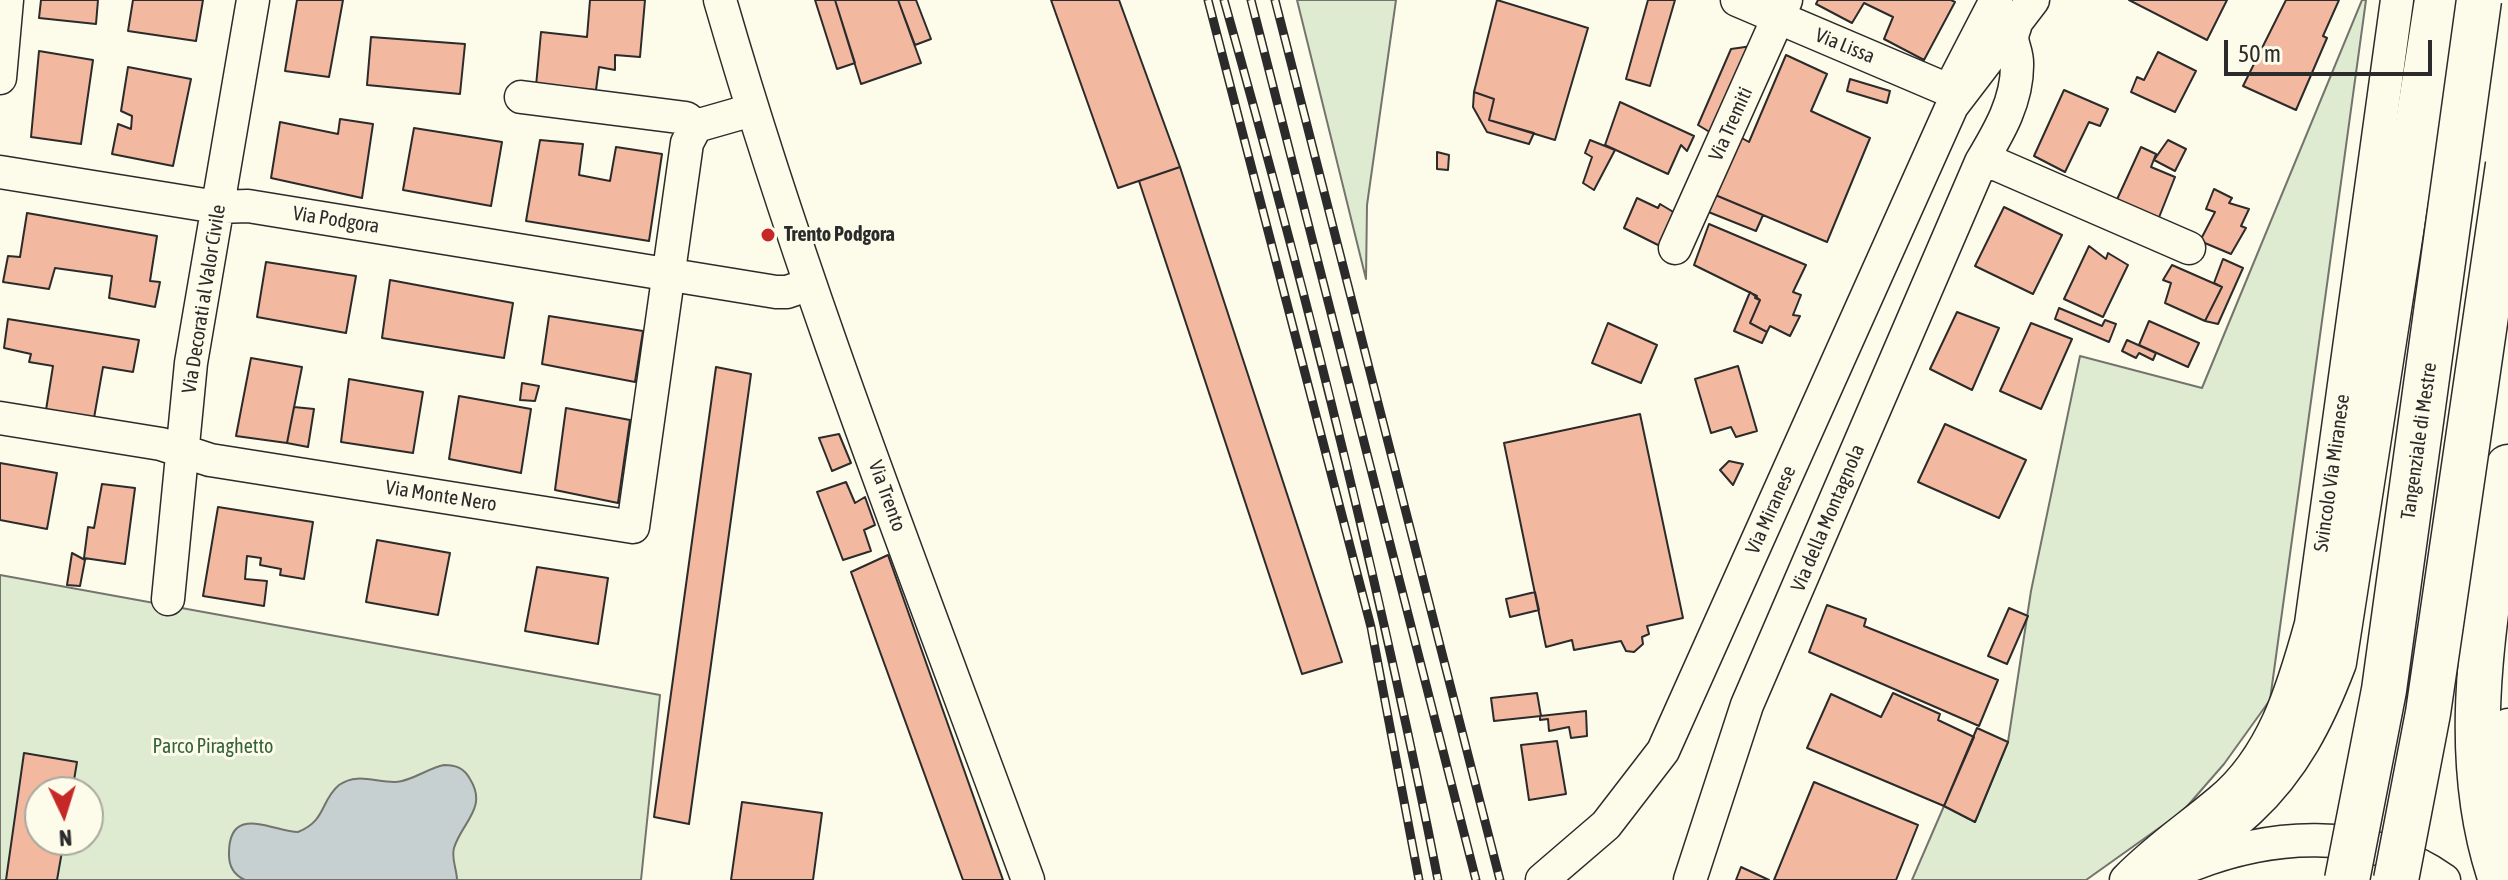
<!DOCTYPE html>
<style>
body{margin:0}
#map{position:relative;width:2508px;height:880px;overflow:hidden;background:#fdfbea;font-family:"Asap Condensed",sans-serif}
canvas{display:block}
.north{position:absolute;left:24px;top:776px;width:80px;height:80px;box-sizing:border-box;background:#fdfbea;border:2px solid #a9a89e;border-radius:50%;rotate:176deg;font-size:22px;font-weight:700;line-height:32px;text-align:center;color:#2b2b2b}
.north::after{content:'';display:block;margin:auto;width:28px;height:36px;background:#c62828;clip-path:polygon(50% 0,100% 100%,50% 72%,0 100%)}
.scale{position:absolute;left:2224px;top:40px;width:208px;height:36px;box-sizing:border-box;border:4px solid #2b2b2b;border-top:0;padding-left:10px;font-size:24px;line-height:28px;white-space:nowrap;color:#2b2b2b;-webkit-text-stroke:6px #fdfbea;paint-order:stroke}
</style>
<div id="map">
<canvas width="2508" height="880"></canvas>
<div class="north">N</div>
<div class="scale">50 m</div>
</div>
<script>
const g = document.querySelector('canvas').getContext('2d');
g.lineJoin = 'round';
function paint(path, color) { g.fillStyle = color; g.fill(path, 'evenodd'); }
function strokePath(path, color, width, dash) { g.strokeStyle = color; g.lineWidth = width; g.lineCap = dash ? 'butt' : 'round'; g.setLineDash(dash || []); g.stroke(path); }
function write(font, color, halo, rows, align = 'center') {
  g.font = font + ' "Asap Condensed",sans-serif'; g.lineWidth = 6; g.setLineDash([]); g.textBaseline = 'middle'; g.strokeStyle = halo; g.fillStyle = color; for (const [text, x, y, turn = 0] of rows) {
    g.save(); g.translate(x, y); g.rotate((+turn || 0) * Math.PI / 180); g.textAlign = isNaN(turn) ? turn : align; if (halo) g.strokeText(text, 0, 0); g.fillText(text, 0, 0); g.restore();
  }
}
const green = new Path2D(`
 M1297 0H1396L1367 205 1366 279Z
 M2362 0H2366L2270 700 2224 764 2183 811 2086 880H1912L1944 806 1975 822 2008 742 2031 591 2080 356 2202 388Z
 M0 575 660 695 641 880H0ZM40 792H88V840H40Z`);
const water = new Path2D(`
 M444 765C456 765 464 768 470 779 488 808 462 822 454 848 451 858 457 870 457 880H245C234 875 229 867 229 855 228 803 272 831 298 832 327 820 320 801 339 785 357 772 377 783 396 782 412 781 428 768 444 765Z`);
const building = new Path2D(`
 M41 0H98L96 24 39 18Z
 M133 0H203L196 41 128 31Z
 M297 0H343L329 77 285 71Z
 M590 0H645L640 57 615 55V70L599 67 596 90 536 86 541 32 587 37Z
 M815 0H835L855 63 837 69Z
 M835 0H898L921 63 861 84Z
 M898 0H916L931 39 915 45Z
 M1051 0H1119L1180 167 1118 188Z
 M1497 0 1588 28 1555 140 1489 120 1494 99 1474 92Z
 M1648 0H1675L1650 86 1626 79Z
 M1818 0H1951L1955 2 1924 60 1884 39 1893 17 1864 3 1852 23 1816 4Z
 M2129 0H2227L2207 40Z
 M2286 0H2339L2323 36 2327 38 2296 110 2243 86Z
 M371 37 465 44 460 94 367 85Z
 M1752 46 1713 134 1698 125 1731 49Z
 M39 51 93 60 81 144 31 137Z
 M2158 52 2196 71 2175 112 2131 92 2137 77 2144 80Z
 M1786 55 1827 74 1811 111 1870 138 1827 242 1713 194 1740 137 1749 142Z
 M128 67 191 79 173 166 112 154 118 124 131 129 132 116 121 111Z
 M1850 79 1890 91 1887 103 1847 91Z
 M2064 90 2108 109 2100 126 2089 122 2065 172 2034 156Z
 M1474 92 1494 99 1489 120 1534 133 1529 144 1487 132 1473 107Z
 M1620 102 1694 136 1687 151 1681 145 1668 174 1605 145Z
 M340 119 373 124 362 198 271 178 280 122 338 134Z
 M414 128 502 142 491 206 403 190Z
 M540 140 583 144 579 175 610 181 616 147 662 154 649 241 526 221Z
 M1590 140 1615 150 1594 190 1583 183 1592 157 1585 153Z
 M2168 140 2186 149 2175 171 2154 160Z
 M2141 147 2156 154 2151 167 2175 177 2156 225 2114 206Z
 M1437 152 1449 155 1448 170 1437 169Z
 M1180 167 1342 662 1302 674 1139 181Z
 M2214 189 2232 198 2229 203 2249 209 2241 226 2246 228 2231 254 2200 241 2215 212 2206 209Z
 M1713 194 1763 215 1756 231 1706 211Z
 M1637 198 1658 208 1660 204 1675 213 1660 246 1624 228Z
 M2004 207 2062 235 2033 294 1975 266Z
 M27 213 157 236 150 281 160 282 155 307 109 298 112 276 55 268 49 289 3 282 8 256 20 257Z
 M1709 224 1806 265 1793 292 1801 295 1793 315 1800 316 1790 336 1770 326 1767 332 1750 323 1760 300 1755 298 1757 296 1694 265Z
 M2089 246 2106 259 2108 253 2128 265 2103 317 2064 299Z
 M2223 259 2243 268 2218 324 2205 321 2222 287 2214 283Z
 M266 262 356 276 346 333 257 317Z
 M2172 265 2222 287 2205 321 2165 303 2171 283 2163 280Z
 M390 280 513 303 504 358 382 338Z
 M1750 292 1760 300 1750 323 1767 332 1762 343 1734 331Z
 M2059 308 2102 326 2105 320 2116 324 2109 342 2055 319Z
 M1957 312 1999 328 1972 390 1930 369Z
 M549 316 643 331 635 382 542 364Z
 M8 319 139 340 133 372 103 367 94 418 46 410 53 366 29 362 31 354 4 348Z
 M2149 321 2199 343 2188 367 2139 345Z
 M1608 323 1657 345 1641 383 1592 363Z
 M2031 323 2072 339 2041 409 2000 391Z
 M2127 340 2156 353 2153 360 2139 353 2136 358 2122 351Z
 M251 358 302 367 287 443 236 436Z
 M1738 366 1757 431 1736 437 1731 427 1711 433 1695 379Z
 M716 367 751 374 689 824 654 817Z
 M349 379 423 392 413 453 341 442Z
 M522 383 539 386 535 401 520 400Z
 M459 396 531 409 521 473 449 459Z
 M294 407 314 409 308 447 287 443Z
 M566 408 630 420 618 503 555 490Z
 M1640 414 1683 618 1647 626 1649 634 1642 637 1643 644 1634 652 1626 651 1621 641 1574 650 1572 640 1546 647 1504 443Z
 M1945 424 2026 460 1999 518 1918 482Z
 M839 434 851 463 832 471 819 438Z
 M1729 461 1743 464 1733 485 1720 470Z
 M0 463 57 473 47 529 0 520Z
 M846 482 855 503 865 497 875 525 864 530 871 551 843 560 817 492Z
 M102 484 135 488 125 564 84 558 88 527 94 528Z
 M218 507 313 522 304 579 280 575 281 569 260 565 261 558 247 556 245 579 267 581 264 606 203 596Z
 M377 540 450 553 438 615 366 602Z
 M72 553 85 560 80 586 67 585Z
 M888 555 1003 880H963L851 572Z
 M537 567 608 578 598 644 525 631Z
 M1535 592 1539 610 1510 617 1506 599Z
 M1827 605 1866 619 1864 626 1998 680 1979 726 1809 652Z
 M2009 608 2028 616 2007 664 1988 656Z
 M1537 693 1541 716 1494 721 1491 698Z
 M1893 693 1940 714 1938 720 1974 737 1944 806 1807 748 1831 694 1881 717Z
 M1586 711 1587 736 1571 738 1569 727 1549 731 1548 719 1540 720V716Z
 M1977 728 2008 742 1975 822 1944 806Z
 M1557 741 1566 794 1529 800 1521 745Z
 M24 753 77 762 72 792H40V840H64L57 880H6Z
 M1814 782 1918 825 1896 880H1774Z
 M742 802 822 813 813 880H731Z
 M1741 867 1769 880H1736Z`);
const minor = new Path2D(`
 M720 0C806 298 921 588 1028 880
 M1737 0 1953 92
 M0 78 7 0
 M1953 83 1996 0
 M521 97 686 118 696 126
 M696 126 752 110
 M1981 162 1998 165 2189 248
 M0 172 217 207 248 206 776 292H787L810 284
 M1675 248 1786 0
 M0 418 161 444 210 460 633 527 687 143 696 126
 M168 599 191 363 253 0
 M2508 725 2505 792 2508 817
 M2184 868C2268 833 2366 825 2444 880
 M1542 880 1606 825 1663 751 1952 106 2033 0
 M1690 880 1747 705 1981 162C1999 132 2018 100 2017 63 2017 48 2008 42 2015 27
 M2126 880C2155 850 2188 828 2220 801 2273 757 2293 689 2311 624L2397 0`);
const highway = new Path2D(`
 M2155 880C2182 852 2216 833 2245 806 2289 765 2313 717 2334 662L2437 0
 M2501 880C2455 747 2488 602 2508 467`);
const rail = new Path2D(`
 M1208 0 1371 627 1419 880
 M1224 0C1306 291 1380 584 1438 880
 M1251 0 1476 880
 M1275 0 1500 880`);
const highwayBridge = new Path2D(`
 M2347 880 2384 690 2479 0
 M2396 880 2428 713 2508 165`);
const markers = [
 [768,235,8,"#c62828"]
];
const streetNames = [
 ["Via Lissa",1845,46,22],
 ["Via Tremiti",1731,124,-66],
 ["Via Podgora",336,220,9],
 ["Via Decorati al Valor Civile",204,299,-81],
 ["Tangenziale di Mestre",2419,441,-82],
 ["Svincolo Via Miranese",2332,473,-82],
 ["Via Monte Nero",441,496,9],
 ["Via Trento",887,496,70],
 ["Via Miranese",1771,510,-66],
 ["Via della Montagnola",1828,518,-67]
];
const poiNames = [
 ["Trento Podgora",784,235]
];
const parkNames = [
 ["Parco Piraghetto",213,747]
];
paint(green, '#deebd1');
strokePath(green, '#74746e', 2);
paint(water, '#c7d0d0');
strokePath(water, '#74746e', 2);
paint(building, '#f2b8a0');
strokePath(building, '#2b2b2b', 2);
strokePath(minor, '#2b2b2b', 35);
strokePath(highway, '#2b2b2b', 47);
strokePath(minor, '#fdfbea', 32);
strokePath(highway, '#fdfbea', 44);
strokePath(rail, '#2b2b2b', 9);
strokePath(rail, '#fdfbea', 6, [18]);
strokePath(highwayBridge, '#2b2b2b', 47, []);
strokePath(highwayBridge, '#fdfbea', 44);
for (const [x, y, r, color] of markers) { const dot = new Path2D(); dot.arc(x, y, r, 0, 2 * Math.PI); g.fillStyle = color; g.fill(dot); strokePath(dot, '#fdfbea', 3); }
write('20px', '#2b2b2b', '#fdfbea', streetNames);
write('bold 20px', '#2b2b2b', '#fdfbea', poiNames, 'left');
write('20px', '#34623c', '#fdfbea', parkNames);
</script>
